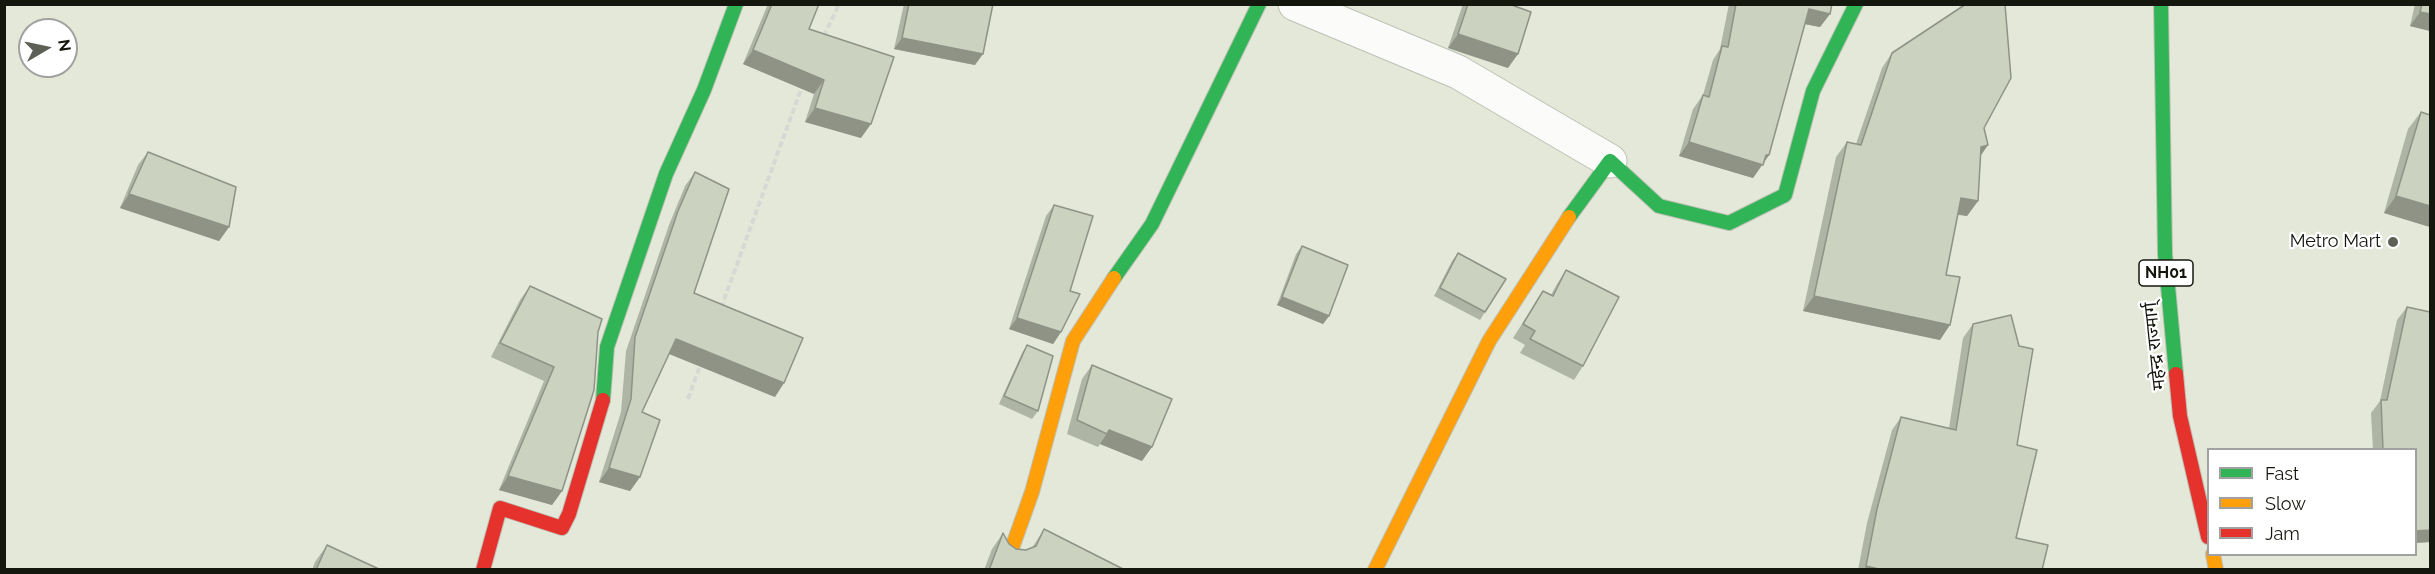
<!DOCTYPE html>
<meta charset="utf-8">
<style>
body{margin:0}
#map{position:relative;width:2435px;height:574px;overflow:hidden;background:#e3e8d9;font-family:Raleway,sans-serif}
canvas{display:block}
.frame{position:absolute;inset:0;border:6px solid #14170e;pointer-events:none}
.legend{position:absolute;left:2207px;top:448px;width:210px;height:108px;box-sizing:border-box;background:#fff;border:2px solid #a1a29f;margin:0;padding:8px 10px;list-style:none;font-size:18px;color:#14170e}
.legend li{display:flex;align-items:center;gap:12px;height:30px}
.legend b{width:30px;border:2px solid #a1a29f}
.north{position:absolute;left:18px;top:18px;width:60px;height:60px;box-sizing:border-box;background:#fff;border:2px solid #a1a29f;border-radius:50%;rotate:81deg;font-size:16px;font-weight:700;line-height:24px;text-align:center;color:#14170e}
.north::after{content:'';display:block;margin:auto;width:21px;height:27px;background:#5c6055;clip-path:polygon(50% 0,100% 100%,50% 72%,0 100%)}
</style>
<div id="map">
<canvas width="2435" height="574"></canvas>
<div class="frame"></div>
<ul class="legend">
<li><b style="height:8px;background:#30b455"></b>Fast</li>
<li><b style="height:8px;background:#ff9f0a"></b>Slow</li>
<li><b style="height:8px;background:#e5322d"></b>Jam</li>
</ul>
<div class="north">N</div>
</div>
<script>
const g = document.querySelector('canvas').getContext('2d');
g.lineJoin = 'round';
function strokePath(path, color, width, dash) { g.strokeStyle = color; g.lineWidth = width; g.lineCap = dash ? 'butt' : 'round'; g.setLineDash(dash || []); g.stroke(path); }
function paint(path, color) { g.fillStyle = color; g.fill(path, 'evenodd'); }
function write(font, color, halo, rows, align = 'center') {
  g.font = font + ' Raleway,"Noto Sans Devanagari",sans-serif'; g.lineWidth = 4.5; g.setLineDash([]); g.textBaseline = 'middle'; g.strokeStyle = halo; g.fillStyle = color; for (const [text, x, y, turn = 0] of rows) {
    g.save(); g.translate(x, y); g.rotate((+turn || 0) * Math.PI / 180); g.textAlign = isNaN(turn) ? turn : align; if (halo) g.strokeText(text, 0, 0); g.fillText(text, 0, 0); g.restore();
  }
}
const path = new Path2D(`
 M824 36 839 4
 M721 308 803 84
 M688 399 701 363`);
const street = new Path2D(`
 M1295 4 1458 72 1610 161`);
const fast = new Path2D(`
 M2161 4 2165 254 2176 374
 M1569 217 1610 161 1659 206 1729 223 1785 195 1813 91 1856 4
 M1114 278 1152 224 1259 4
 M603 400 607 347 666 174 704 90 736 4`);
const slow = new Path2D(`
 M1012 548 1032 492 1073 341 1114 278
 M2213 554 2216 570
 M1375 570 1489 341 1569 217`);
const jam = new Path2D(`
 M2176 374 2180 416 2208 537
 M483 570 500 508 562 528 569 514 603 400`);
const wall = new Path2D(`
 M768 4H819L809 29 861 138 805 122 814 94 743 64Z
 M904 4H993L975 65 894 49Z
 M1463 4H1509L1508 68 1448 48Z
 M1729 4H1832L1830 14 1820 27 1805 24 1769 155 1753 178 1679 156 1693 109 1703 95 1713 60 1720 49Z
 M2415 4H2430V31L2410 26Z
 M1892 53 1984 128 1988 145 1980 156 1978 201 1967 216 1958 215 1946 275 1940 340 1803 311 1836 157 1847 142 1856 144 1882 68Z
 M2421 112 2430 115V227L2384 213 2408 129Z
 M148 152 229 227 219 241 120 208 138 165Z
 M695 172 694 293 775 397 669 354 642 412 640 477 630 491 599 482 621 412 626 351 669 225 685 186Z
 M1054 205 1061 332 1053 344 1009 329 1046 216Z
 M1302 246 1329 316 1323 324 1277 305 1296 254Z
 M1458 253 1485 312 1480 320 1434 296 1452 261Z
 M1566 270 1583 366 1574 380 1520 353 1525 345 1513 338 1543 291 1551 295 1557 284Z
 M530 286 598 332 562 491 552 505 499 490 544 381 491 357 520 300Z
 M2407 307 2430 312V542L2415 543V450H2373L2371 413 2380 401 2397 320Z
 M1973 324 2017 445 2016 538 2042 570H1858L1867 523 1892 430 1901 417 1949 428 1963 338Z
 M1027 345 1038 411 1032 419 999 404 1022 353Z
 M1092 365 1142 461 1100 444 1098 447 1067 434 1082 379Z
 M1044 529 1123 569 984 570 992 549 1003 533 1009 544 1016 549 1026 550 1032 548Z
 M327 545 381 570H312L315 562Z`);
const shadedWall = new Path2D(`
 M1809 9 1830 14 1820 27 1799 23Z
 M2420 12 2430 14V31L2410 26Z
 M1458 34 1518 54 1508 68 1448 48Z
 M902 38 983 54 975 65 894 49Z
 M753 50 824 80 814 94 743 64Z
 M815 108 871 124 861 138 805 122Z
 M1689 142 1766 155H1769L1753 178 1679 156Z
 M1988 145 1977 161 1981 147Z
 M129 194 229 227 219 241 120 208Z
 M2396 196 2430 206V227L2384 213Z
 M1961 198 1978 201 1967 216 1951 213Z
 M1814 296 1950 325 1940 340 1803 311Z
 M1282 297 1329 316 1323 324 1277 305Z
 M1017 318 1061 332 1053 344 1009 329Z
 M676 339 784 383 775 397 667 353Z
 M1109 430 1152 447 1142 461 1100 444Z
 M609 468 640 477 630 491 599 482Z
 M508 476 562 491 552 505 499 490Z
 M2430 530V542L2415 543V531Z
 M1866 566 1883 570H1864Z`);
const building = new Path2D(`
 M772 4H819L809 29 894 57 871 124 815 108 824 80 753 50Z
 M909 4H993L983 54 902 38Z
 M1468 4H1509L1531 12 1518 54 1458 34Z
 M1736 4H1832L1830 14 1809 9 1769 155H1766L1763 165 1689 142 1703 95 1709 97 1722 46 1728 47Z
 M1966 4H2005L2011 78 1984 128 1988 145 1981 147 1978 201 1961 198 1946 275 1960 277 1950 325 1814 296 1847 142 1861 145 1892 53Z
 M2422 4H2430V14L2420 12Z
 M2421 112 2430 115V206L2396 196Z
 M148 152 236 187 229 227 129 194Z
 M695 172 729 189 694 293 803 338 784 383 676 339 642 412 660 420 640 477 609 468 631 399 635 337 678 211Z
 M1054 205 1093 216 1070 291 1080 294 1061 332 1017 318Z
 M1302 246 1348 265 1329 316 1282 297Z
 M1458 253 1506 279 1485 312 1440 288Z
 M1566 270 1619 297 1583 366 1530 339 1535 331 1523 324 1543 291 1553 296Z
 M530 286 602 319 598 332 594 390 562 491 508 476 554 367 500 343Z
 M2407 307 2430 312V530L2415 531V450H2383L2381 400H2387Z
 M2011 315 2019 346 2033 349 2017 445 2037 450 2016 538 2048 545 2042 570H1883L1866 566 1877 509 1901 417 1956 430 1973 324Z
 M1027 345 1053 356 1038 411 1004 396Z
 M1092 365 1172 399 1152 447 1109 430 1107 434 1077 420Z
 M1044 529 1123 569 989 570 1003 533 1009 544 1016 549 1026 550 1036 546Z
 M327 545 381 570H316Z`);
const markers = [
 [2393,242,6,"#5c6055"]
];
const shields = [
 [2166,273,54]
];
const shieldNames = [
 ["NH01",2166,273]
];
const poiNames = [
 ["Metro Mart",2381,242]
];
const streetNames = [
 ["महेन्द्र राज्मार्ग्",2155,346,-96]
];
strokePath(street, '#bcc1b5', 35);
strokePath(fast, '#bcc1b5', 16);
strokePath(slow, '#bcc1b5', 16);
strokePath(jam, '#bcc1b5', 16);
strokePath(path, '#d6d8d4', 4, [6, 3]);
strokePath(street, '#fbfcf9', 33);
strokePath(fast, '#30b455', 14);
strokePath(slow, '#ff9f0a', 14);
strokePath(jam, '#e5322d', 14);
paint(wall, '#afb5a4');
paint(shadedWall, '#8e9386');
paint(building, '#cbd2bf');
strokePath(building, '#8e9386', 1.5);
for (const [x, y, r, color] of markers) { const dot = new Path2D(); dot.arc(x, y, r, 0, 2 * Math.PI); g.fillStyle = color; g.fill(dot); strokePath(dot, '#fff', 2); }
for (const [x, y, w] of shields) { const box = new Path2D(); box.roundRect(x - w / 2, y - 13, w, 26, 4.5); g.fillStyle = '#fff'; g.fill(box); strokePath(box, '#14170e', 1.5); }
write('bold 16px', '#14170e', null, shieldNames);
write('18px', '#14170e', '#fff', poiNames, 'right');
write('18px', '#14170e', '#fff', streetNames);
</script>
